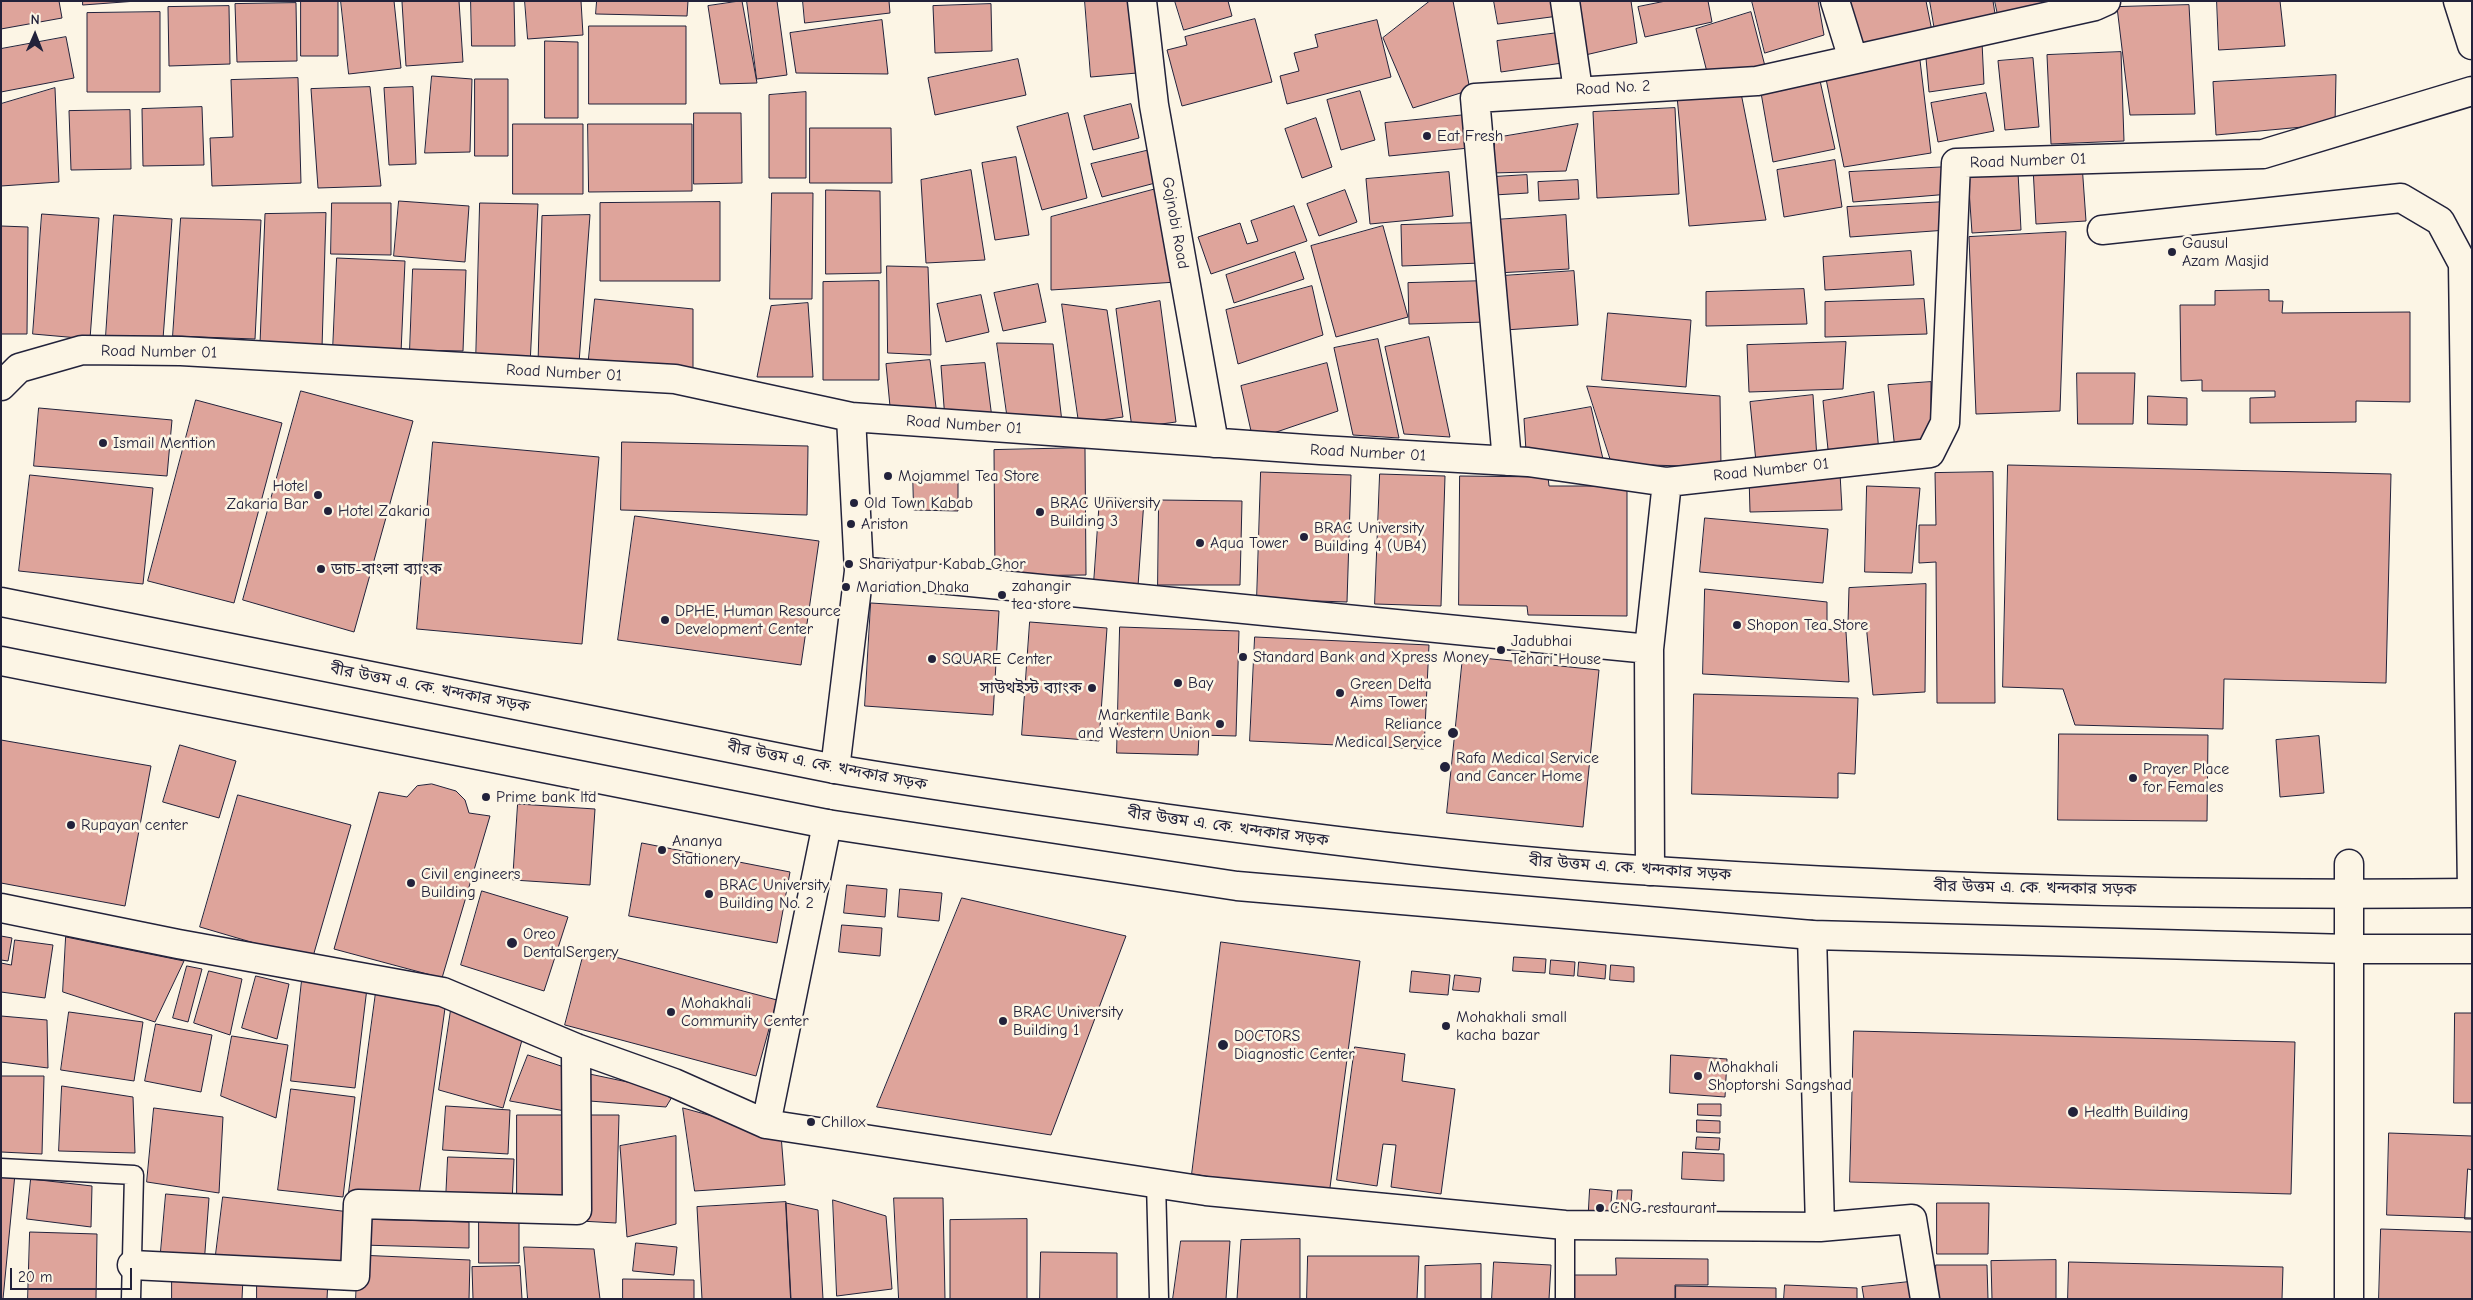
<!DOCTYPE html>
<meta charset="utf-8">
<style>
body{margin:0}
#map{position:relative;width:2473px;height:1300px;overflow:hidden;background:#fcf5e5;font-family:"Comic Neue",sans-serif}
canvas{display:block}
.frame{position:absolute;inset:0;border:2px solid #22223b;pointer-events:none}
.north{position:absolute;left:10px;top:10px;width:50px;height:50px;-webkit-text-stroke:4px #fcf5e5;paint-order:stroke;rotate:1deg;font-size:14px;font-weight:700;line-height:20px;text-align:center;color:#22223b}
.north::after{content:'';display:block;margin:auto;width:18px;height:22px;background:#22223b;clip-path:polygon(50% 0,100% 100%,50% 72%,0 100%)}
.scale{position:absolute;left:10px;top:1268px;width:122px;height:22px;box-sizing:border-box;border:2px solid #22223b;border-top:0;padding-left:6px;font-size:15px;line-height:18px;white-space:nowrap;color:#22223b;-webkit-text-stroke:4px #fcf5e5;paint-order:stroke}
</style>
<div id="map">
<canvas width="2473" height="1300"></canvas>
<div class="frame"></div>
<div class="north">N</div>
<div class="scale">20 m</div>
</div>
<script>
const g = document.querySelector('canvas').getContext('2d');
g.lineJoin = 'round';
function paint(path, color) { g.fillStyle = color; g.fill(path, 'evenodd'); }
function strokePath(path, color, width, dash) { g.strokeStyle = color; g.lineWidth = width; g.lineCap = dash ? 'butt' : 'round'; g.setLineDash(dash || []); g.stroke(path); }
function write(font, color, halo, rows, align = 'center') {
  g.font = font + ' "Comic Neue","Noto Sans Bengali",sans-serif'; g.lineWidth = 5; g.setLineDash([]); g.textBaseline = 'middle'; g.strokeStyle = halo; g.fillStyle = color; for (const [text, x, y, turn = 0] of rows) {
    g.save(); g.translate(x, y); g.rotate((+turn || 0) * Math.PI / 180); g.textAlign = isNaN(turn) ? turn : align; if (halo) g.strokeText(text, 0, 0); g.fillText(text, 0, 0); g.restore();
  }
}
const building = new Path2D(`
 M1 1H59L62 18 1 29Z
 M83 1H137L83 5Z
 M301 1H338V56H301Z
 M341 1H394L401 68 349 74Z
 M459 1 463 62 406 66 402 2Z
 M471 1H514L515 46H472Z
 M525 1H581L583 35 528 39Z
 M597 1H688L687 16 596 14Z
 M742 1 757 83 720 84 708 6Z
 M747 1H777L787 75 757 79Z
 M803 1H889L890 13 805 23Z
 M1085 1H1132L1137 73 1091 77Z
 M1175 1H1228L1232 16 1184 30Z
 M1430 1H1453L1470 90 1413 108 1383 38Z
 M1494 1H1564L1566 15 1498 24Z
 M1574 1H1631L1637 43 1581 56Z
 M1666 1H1708L1712 22 1645 37 1638 7Z
 M1752 1H1818L1824 35 1765 53Z
 M1847 1H1926L1932 31 1857 46Z
 M1930 1H1993L1996 20 1935 31Z
 M1995 1H2059L1999 20Z
 M2217 1H2280L2285 46 2219 50Z
 M296 3 297 61 237 62 235 4Z
 M991 4 992 51 935 53 933 6Z
 M2189 5 2195 114 2130 115 2117 7Z
 M229 6 230 64 169 66 168 7Z
 M160 12V92H87V13Z
 M1751 12 1766 70 1708 76 1696 29Z
 M1255 19 1272 82 1182 106 1167 50 1187 45 1185 37Z
 M882 20 888 74 796 73 790 33Z
 M1377 20 1391 77 1287 104 1280 76 1299 71 1294 53 1318 47 1315 35Z
 M589 26H686V104H589Z
 M1565 32 1569 62 1501 72 1497 41Z
 M66 37 74 78 1 92V49Z
 M545 41 578 42V118H545Z
 M1982 42 1984 84 1929 92 1925 47Z
 M1919 52 1931 153 1844 167 1824 69Z
 M2121 52 2124 141 2051 144 2047 55Z
 M2033 58 2039 127 2005 130 1998 61Z
 M1018 59 1026 95 935 115 928 78Z
 M2336 75 2335 124 2216 135 2213 82Z
 M432 76 472 79 470 152 425 153Z
 M1819 76 1835 149 1773 162 1760 87Z
 M298 78 301 183 212 186 210 138 233 137 231 80Z
 M475 79H508V156H475Z
 M370 87 381 186 318 188 311 89Z
 M413 87 416 164 389 165 384 88Z
 M55 88 59 182 1 186V104Z
 M1360 91 1375 140 1341 150 1327 100Z
 M806 92V178H769V95Z
 M1741 93 1766 220 1689 226 1677 96Z
 M1986 93 1994 131 1938 142 1931 103Z
 M1131 104 1139 138 1093 150 1084 116Z
 M202 107 204 165 143 166 142 109Z
 M1675 108 1679 194 1597 198 1593 112Z
 M130 110 131 169 71 170 69 111Z
 M694 113H741L742 183 694 184Z
 M1068 113 1087 198 1042 210 1017 127Z
 M1466 115 1469 148 1389 156 1385 123Z
 M1316 118 1332 167 1302 178 1285 129Z
 M513 124H583V194H513Z
 M588 124H692V191L589 192Z
 M1578 124 1566 171 1492 173 1495 138Z
 M810 128H891L892 183H810Z
 M1150 150 1159 182 1102 197 1091 164Z
 M1016 157 1029 235 995 240 982 163Z
 M1835 160 1842 207 1784 217 1777 170Z
 M2082 164 2086 221 2036 224 2033 167Z
 M1949 167 1950 194 1853 202 1849 172Z
 M971 170 985 260 926 263 921 180Z
 M1449 172 1453 216 1370 224 1366 179Z
 M2018 172 2021 230 1972 233 1968 175Z
 M1527 175 1528 193 1494 195 1493 177Z
 M1578 180 1579 199 1539 201 1538 182Z
 M1156 189 1177 282 1051 290V217Z
 M826 190 880 191 881 273 826 274Z
 M1345 190 1357 222 1319 236 1307 204Z
 M772 193H813L812 299H770Z
 M399 201 469 206 465 262 394 256Z
 M720 202V281H600V203Z
 M1946 202 1947 230 1850 237 1847 207Z
 M332 203H391V255L331 254Z
 M480 203 538 204 530 365 476 364Z
 M1294 206 1307 241 1211 274 1198 237 1240 223 1247 244 1258 241 1251 221Z
 M326 213 322 348 260 344 265 214Z
 M42 214 99 218 90 339 33 334Z
 M114 215 172 219 163 339 106 336Z
 M590 215 579 363 538 364 542 216Z
 M1566 215 1569 269 1497 273 1494 220Z
 M181 218 261 220 255 339 173 336Z
 M1479 223 1481 263 1402 266 1401 225Z
 M1 226 28 227 27 334H1Z
 M1383 226 1408 317 1336 337 1311 246Z
 M2066 232 2060 411 1976 414 1969 237Z
 M1911 251 1914 285 1825 290 1823 257Z
 M1295 252 1304 279 1234 303 1226 275Z
 M337 258 405 261 401 353 333 350Z
 M887 266 928 267 931 355 888 353Z
 M413 269 466 270 463 351 410 350Z
 M1574 271 1578 325 1505 330 1502 276Z
 M879 281V380H823V282Z
 M1487 281 1488 322 1409 324 1408 283Z
 M1038 284 1046 322 1003 331 994 293Z
 M1312 286 1323 335 1238 364 1226 310Z
 M1804 289 1807 324 1706 326V292Z
 M2269 290V301H2283L2282 313 2410 312V402L2356 401V422L2250 423V398L2275 397V391H2202V380L2181 381 2180 305H2215V291Z
 M981 295 989 332 946 342 937 304Z
 M595 299 693 309V369L588 367Z
 M1924 299 1927 334 1825 337V302Z
 M1160 301 1176 422 1132 428 1116 309Z
 M808 303 813 377H757L771 306Z
 M1062 304 1107 310 1123 417 1079 423Z
 M1608 313 1691 320 1686 387 1602 380Z
 M1429 337 1450 437 1404 434 1385 347Z
 M1378 339 1399 438 1353 435 1334 348Z
 M1846 342 1843 389 1749 392 1747 345Z
 M997 343 1053 344 1062 422 1008 421Z
 M930 360 937 415 891 417 886 364Z
 M985 363 992 418 945 420 941 366Z
 M1327 363 1338 411 1253 440 1241 386Z
 M2077 373H2135L2133 424H2078Z
 M1931 382V442L1895 450 1888 385Z
 M1587 386 1720 396 1721 467 1612 464Z
 M301 391 413 421 354 632 243 600Z
 M1874 392 1879 453 1829 459 1823 401Z
 M1813 395 1817 459 1756 462 1750 402Z
 M2148 396 2187 398V425L2148 424Z
 M196 400 282 423 234 603 148 581Z
 M1591 407 1603 459 1526 451 1524 419Z
 M39 408 172 420 167 476 34 466Z
 M433 442 599 457 582 644 417 629Z
 M622 442 808 446 807 515 621 510Z
 M1085 448 1086 575 995 576 994 450Z
 M2008 465 2391 474 2386 683 2224 679 2223 729 2075 725 2063 689 2003 687Z
 M913 472H958V511L914 510Z
 M1261 472 1351 475 1347 602 1257 599Z
 M1993 472 1995 703H1937L1936 562 1919 563V525H1936L1935 473Z
 M1840 473 1842 510 1750 512 1749 475Z
 M1380 474 1445 476 1441 606 1375 604Z
 M30 475 153 488 143 584 19 571Z
 M1460 476 1548 477 1549 486H1627V616L1528 615 1527 606 1459 605Z
 M1867 486 1920 488 1912 573 1865 572Z
 M1100 497 1144 500 1138 586 1094 583Z
 M1159 500 1242 501 1240 585H1158Z
 M635 516 819 541 801 665 618 640Z
 M1705 518 1828 529 1823 583 1700 572Z
 M1926 584 1925 692 1873 695 1866 624 1848 623 1849 588Z
 M1705 589 1827 602V629L1846 632 1849 682 1703 674Z
 M871 603 999 611 993 715 865 706Z
 M1030 622 1107 628 1099 741 1022 735Z
 M1120 627 1239 631 1236 736 1199 735 1198 755 1117 753Z
 M1255 637 1429 645 1424 749 1250 741Z
 M1463 656 1599 670 1583 827 1447 813Z
 M1694 694 1858 698 1855 774 1838 773V798L1692 794Z
 M2059 734 2208 735 2207 821 2058 820Z
 M2319 736 2324 793 2280 797 2276 740Z
 M1 740 151 766 125 906 1 883Z
 M180 745 236 761 219 818 163 802Z
 M432 784 456 791 465 800 469 813 490 816 442 978 334 949 379 792 407 797 417 786Z
 M238 795 351 825 312 960 200 927Z
 M518 804 595 809 590 885 513 880Z
 M642 843 790 872 777 943 629 916Z
 M847 885 887 889 885 917 844 913Z
 M900 889 942 893 939 921 898 917Z
 M482 891 568 917 544 991 461 965Z
 M962 898 1126 936 1051 1135 877 1107Z
 M842 925 882 928 880 956 839 952Z
 M1 936 12 938 8 961 1 960Z
 M66 937 184 961 155 1022 63 992Z
 M15 940 53 945 45 998 1 992V963L11 965Z
 M1221 942 1360 961 1329 1195 1192 1174Z
 M585 949 777 1000 756 1076 565 1025Z
 M1514 957 1546 959 1545 973 1513 971Z
 M1551 960 1575 962 1574 976 1550 974Z
 M1579 962 1606 965 1605 979 1578 976Z
 M1611 965 1634 967V982L1610 980Z
 M187 966 202 969 188 1022 173 1018Z
 M209 971 242 979 230 1035 194 1023Z
 M1412 971 1450 975 1448 995 1410 992Z
 M1455 975 1481 978 1479 992 1453 990Z
 M256 976 289 984 277 1039 242 1028Z
 M302 980 367 988 355 1088 291 1081Z
 M376 992 446 1001 418 1202 349 1192Z
 M452 1003 524 1033 503 1108 439 1090Z
 M69 1012 143 1022 134 1081 61 1070Z
 M2455 1013H2472V1103H2454Z
 M1 1016 47 1020 48 1068 1 1062Z
 M156 1024 212 1035 201 1092 145 1081Z
 M1854 1031 2295 1042 2291 1194 1850 1182Z
 M232 1036 288 1045 276 1118 221 1096Z
 M1355 1047 1405 1054 1402 1081 1455 1089 1441 1194 1391 1187 1396 1145 1383 1144 1377 1186 1337 1180Z
 M528 1055 570 1069 565 1111 510 1101Z
 M1671 1055 1727 1059 1725 1097 1670 1093Z
 M580 1072 675 1092 666 1107 577 1100Z
 M1 1076H44L42 1154 1 1152Z
 M62 1086 133 1097 135 1153 59 1151Z
 M291 1089 355 1097 343 1197 278 1190Z
 M1698 1104H1721V1116L1698 1115Z
 M446 1106 510 1110 508 1154 443 1150Z
 M154 1108 223 1117 219 1193 147 1182Z
 M683 1108 781 1135 785 1185 695 1191Z
 M517 1115H573V1203L517 1204Z
 M583 1115H619L616 1223 580 1221Z
 M1697 1120 1720 1121V1133L1697 1132Z
 M2389 1133 2472 1136V1218L2387 1215Z
 M676 1136V1224L627 1237 620 1146Z
 M1697 1137 1720 1138 1719 1150 1696 1149Z
 M1683 1152 1724 1154V1181L1682 1179Z
 M448 1157 514 1159 512 1203 446 1200Z
 M2468 1169 2472 1170V1219H2465Z
 M1 1173 15 1174 3 1299H1Z
 M31 1179 92 1186 91 1227 27 1219Z
 M1590 1189 1612 1191 1609 1227 1588 1225Z
 M1618 1190H1632L1629 1227 1615 1226Z
 M166 1194 209 1198 204 1265 160 1262Z
 M223 1197 350 1212 343 1267 215 1262Z
 M894 1198H943L945 1299H899Z
 M833 1200 886 1216 892 1289 837 1296Z
 M786 1202 791 1299H702L697 1207Z
 M786 1203 818 1210 823 1299H791Z
 M1937 1203H1989L1988 1254H1937Z
 M479 1212H519V1263H479Z
 M361 1219 469 1222V1248L361 1245Z
 M1027 1219V1299H950V1220Z
 M2381 1229 2472 1232V1299H2379Z
 M30 1232 97 1234 96 1299H28Z
 M1300 1239V1299H1237L1241 1240Z
 M1181 1241H1230L1226 1299H1173Z
 M636 1243 677 1247 674 1275 633 1271Z
 M524 1247 594 1249 600 1299H528Z
 M1041 1252 1117 1253V1299H1040Z
 M358 1255 470 1260 469 1299H356Z
 M1308 1256H1419L1417 1299H1307Z
 M1616 1258 1708 1259V1285H1675V1299H1556L1557 1284 1574 1283V1275H1616Z
 M2056 1260V1299H1992L1991 1261Z
 M1494 1262 1551 1265 1549 1299H1492Z
 M2069 1262 2283 1267 2282 1299H2068Z
 M1481 1264V1299H1425V1266Z
 M1936 1265H1987L1988 1299H1936Z
 M520 1266 522 1299H473L472 1267Z
 M172 1276 243 1278 242 1299H172Z
 M257 1279 328 1280 327 1299H257Z
 M623 1279 694 1280V1299H623Z
 M1909 1282 1910 1299H1864L1862 1287Z
 M1785 1285 1857 1288V1299H1784Z
 M1676 1286 1776 1288V1299H1676Z`);
const lane = new Path2D(`
 M1 1168 134 1175 131 1299
 M1156 1182 1159 1299
 M1565 1299V1225`);
const street = new Path2D(`
 M1142 1 1154 105 1214 443
 M1565 1 1578 90
 M1835 1 1853 59
 M2458 1 2472 45
 M2102 230 2401 198 2440 221 2463 264 2472 891
 M1 386 19 368 82 350 181 351 675 379 851 417 1320 450 1528 462 1667 482 1930 453 1945 423 1956 163 2263 154 2472 91
 M1507 461 1475 98 1757 81 2095 6 2106 1
 M859 571 1649 649
 M835 769 859 571 851 417
 M1650 871 1649 649 1667 482
 M1 908 178 944 443 992 576 1048 674 1083 766 1124 1206 1191 1565 1225 1820 1227 1912 1219 1925 1299
 M1812 935 1820 1227
 M766 1124 827 824
 M132 1265 355 1276 358 1204 577 1210 576 1048
 M2349 1299V864`);
const primary = new Path2D(`
 M1 602 835 769C946 788 1058 803 1170 819 1330 841 1492 861 1654 871 1926 889 2199 896 2472 893
 M1 661 827 824 1237 886 1812 935 2350 949H2472`);
const markers = [
 [1427,136,5,"#22223b"],
 [2172,252,5,"#22223b"],
 [103,443,5,"#22223b"],
 [888,476,5,"#22223b"],
 [318,495,5,"#22223b"],
 [854,503,5,"#22223b"],
 [328,511,5,"#22223b"],
 [1040,512,5,"#22223b"],
 [851,524,5,"#22223b"],
 [1304,537,5,"#22223b"],
 [1200,543,5,"#22223b"],
 [849,564,5,"#22223b"],
 [321,569,5,"#22223b"],
 [846,587,5,"#22223b"],
 [1002,595,5,"#22223b"],
 [665,620,5,"#22223b"],
 [1737,625,5,"#22223b"],
 [1501,650,5,"#22223b"],
 [1243,657,5,"#22223b"],
 [932,659,5,"#22223b"],
 [1178,683,5,"#22223b"],
 [1092,688,5,"#22223b"],
 [1340,693,5,"#22223b"],
 [1220,724,5,"#22223b"],
 [1453,733,6,"#22223b"],
 [1445,767,6,"#22223b"],
 [2133,778,5,"#22223b"],
 [486,797,5,"#22223b"],
 [71,825,5,"#22223b"],
 [662,850,5,"#22223b"],
 [411,883,5,"#22223b"],
 [709,894,5,"#22223b"],
 [512,943,6,"#22223b"],
 [671,1012,5,"#22223b"],
 [1003,1021,5,"#22223b"],
 [1446,1026,5,"#22223b"],
 [1223,1045,6,"#22223b"],
 [1698,1076,5,"#22223b"],
 [2073,1112,6,"#22223b"],
 [811,1122,5,"#22223b"],
 [1600,1208,5,"#22223b"]
];
const streetNames = [
 ["Road No. 2",1613,88,-3],
 ["Road Number 01",2028,161,-2],
 ["Gojnobi Road",1175,223,80],
 ["Road Number 01",159,352,1],
 ["Road Number 01",564,373,3],
 ["Road Number 01",964,425,4],
 ["Road Number 01",1368,453,3],
 ["Road Number 01",1771,470,-6],
 ["বীর উত্তম এ. কে. খন্দকার সড়ক",430,688,11],
 ["বীর উত্তম এ. কে. খন্দকার সড়ক",827,766,11],
 ["বীর উত্তম এ. কে. খন্দকার সড়ক",1228,827,8],
 ["বীর উত্তম এ. কে. খন্দকার সড়ক",1630,868,4],
 ["বীর উত্তম এ. কে. খন্দকার সড়ক",2035,888,1]
];
const poiNames = [
 ["Eat Fresh",1437,136],
 ["Gausul",2182,243],
 ["Azam Masjid",2182,261],
 ["Ismail Mention",113,443],
 ["Mojammel Tea Store",898,476],
 ["Hotel",308,486,"right"],
 ["Zakaria Bar",308,504,"right"],
 ["Old Town Kabab",864,503],
 ["BRAC University",1050,503],
 ["Building 3",1050,521],
 ["Hotel Zakaria",338,511],
 ["Ariston",861,524],
 ["BRAC University",1314,528],
 ["Building 4 (UB4)",1314,546],
 ["Aqua Tower",1210,543],
 ["Shariyatpur Kabab Ghor",859,564],
 ["ডাচ-বাংলা ব্যাংক",331,569],
 ["zahangir",1012,586],
 ["tea store",1012,604],
 ["Mariation Dhaka",856,587],
 ["DPHE, Human Resource",675,611],
 ["Development Center",675,629],
 ["Shopon Tea Store",1747,625],
 ["Jadubhai",1511,641],
 ["Tehari House",1511,659],
 ["Standard Bank and Xpress Money",1253,657],
 ["SQUARE Center",942,659],
 ["Bay",1188,683],
 ["Green Delta",1350,684],
 ["Aims Tower",1350,702],
 ["সাউথইস্ট ব্যাংক",1082,688,"right"],
 ["Markentile Bank",1210,715,"right"],
 ["and Western Union",1210,733,"right"],
 ["Reliance",1442,724,"right"],
 ["Medical Service",1442,742,"right"],
 ["Rafa Medical Service",1456,758],
 ["and Cancer Home",1456,776],
 ["Prayer Place",2143,769],
 ["for Females",2143,787],
 ["Prime bank ltd",496,797],
 ["Rupayan center",81,825],
 ["Ananya",672,841],
 ["Stationery",672,859],
 ["Civil engineers",421,874],
 ["Building",421,892],
 ["BRAC University",719,885],
 ["Building No. 2",719,903],
 ["Oreo",523,934],
 ["DentalSergery",523,952],
 ["Mohakhali",681,1003],
 ["Community Center",681,1021],
 ["BRAC University",1013,1012],
 ["Building 1",1013,1030],
 ["Mohakhali small",1456,1017],
 ["kacha bazar",1456,1035],
 ["DOCTORS",1234,1036],
 ["Diagnostic Center",1234,1054],
 ["Mohakhali",1708,1067],
 ["Shoptorshi Sangshad",1708,1085],
 ["Health Building",2084,1112],
 ["Chillox",821,1122],
 ["CNG restaurant",1610,1208]
];
paint(building, '#dea49b');
strokePath(building, '#22223b', 1);
strokePath(lane, '#22223b', 21);
strokePath(street, '#22223b', 31);
strokePath(primary, '#22223b', 31);
strokePath(lane, '#fcf5e5', 18);
strokePath(street, '#fcf5e5', 28);
strokePath(primary, '#fcf5e5', 28);
for (const [x, y, r, color] of markers) { const dot = new Path2D(); dot.arc(x, y, r, 0, 2 * Math.PI); g.fillStyle = color; g.fill(dot); strokePath(dot, '#fcf5e5', 2); }
write('16px', '#22223b', '#fcf5e5', streetNames);
write('16px', '#22223b', '#fcf5e5', poiNames, 'left');
</script>
